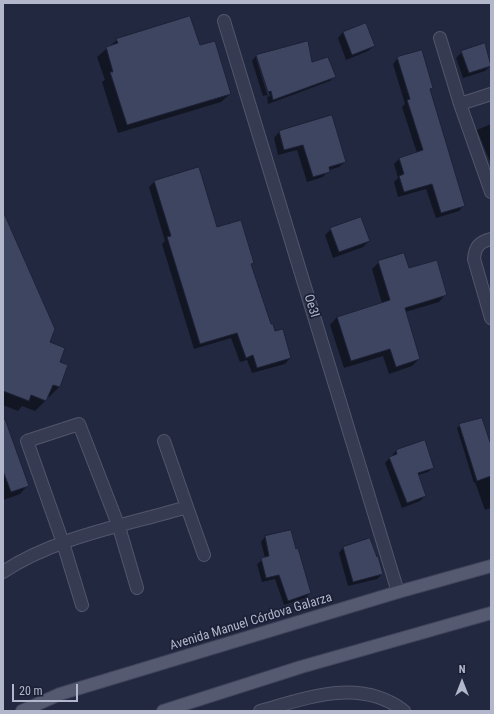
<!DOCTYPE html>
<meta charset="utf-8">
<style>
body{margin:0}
#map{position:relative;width:494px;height:714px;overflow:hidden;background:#232841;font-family:"Roboto Condensed",sans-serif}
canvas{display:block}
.frame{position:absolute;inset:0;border:4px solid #b3b7cb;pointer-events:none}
.north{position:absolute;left:442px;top:662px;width:40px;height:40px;-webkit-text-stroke:3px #1c2036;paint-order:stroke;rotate:0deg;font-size:11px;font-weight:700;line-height:16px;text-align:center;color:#b3b7cb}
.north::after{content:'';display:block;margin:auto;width:14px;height:18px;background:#b3b7cb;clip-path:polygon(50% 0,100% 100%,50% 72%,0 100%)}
.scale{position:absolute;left:12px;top:684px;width:66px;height:18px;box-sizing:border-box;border:2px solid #b3b7cb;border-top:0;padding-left:5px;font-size:12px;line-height:14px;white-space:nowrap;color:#b3b7cb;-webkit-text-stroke:3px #1c2036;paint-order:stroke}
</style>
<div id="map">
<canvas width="494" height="714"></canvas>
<div class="frame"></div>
<div class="north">N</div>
<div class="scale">20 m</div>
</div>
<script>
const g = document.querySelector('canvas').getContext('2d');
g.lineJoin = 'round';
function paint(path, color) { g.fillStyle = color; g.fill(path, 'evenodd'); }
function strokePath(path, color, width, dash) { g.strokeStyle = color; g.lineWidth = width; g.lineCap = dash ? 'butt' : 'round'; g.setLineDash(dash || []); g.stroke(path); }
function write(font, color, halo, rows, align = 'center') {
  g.font = font + ' "Roboto Condensed",sans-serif'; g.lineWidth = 3.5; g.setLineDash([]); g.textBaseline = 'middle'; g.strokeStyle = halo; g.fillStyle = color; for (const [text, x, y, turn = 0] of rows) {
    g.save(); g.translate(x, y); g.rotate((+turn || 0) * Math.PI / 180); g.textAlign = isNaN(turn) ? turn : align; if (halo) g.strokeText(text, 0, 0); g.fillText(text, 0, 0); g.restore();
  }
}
const shadow = new Path2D(`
 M343 32 374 46 368 51 346 60 338 38Z
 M117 40 230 94 221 102 118 133 102 82 105 80 97 57Z
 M484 44 491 65 485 71 463 78 456 58 462 52Z
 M256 56 311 64 334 77 330 81 268 104 267 95 263 96 252 61ZM256 58H258L270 96 268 97Z
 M398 58 432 88 430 90 464 205 459 211 436 218 426 189 398 197 394 182 398 178 394 164 399 159 417 153 402 107 405 104 393 64Z
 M491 124V164L477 130Z
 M279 132 345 162 339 167 329 170 323 177 307 182 297 150 278 155 274 138Z
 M154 182 216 228 253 263 250 265 270 326 290 358 285 364 252 373 247 360 240 362 231 338 194 349 162 244 165 241 149 187Z
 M3 214 48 343 58 362 59 387 49 397 47 396 45 401 35 411 22 406 18 411 3 405Z
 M331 229 369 241 363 247 333 258 325 235Z
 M379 262 408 269 446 294 439 302 405 312 419 359 412 366 389 374 383 356 344 368 330 325 337 317 382 303 372 269Z
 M3 415 28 485 20 494 3 500Z
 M460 425 491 455V508L485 510 475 482 474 483 457 428Z
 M425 442 433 467 428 472 418 475 425 496 420 501 402 508 385 463 396 451Z
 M291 531 295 550 310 593 305 598 284 605 275 579 262 582 257 564 265 558 261 542 265 537Z
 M343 548 376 558 382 574 377 579 348 586 339 553Z`);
const building = new Path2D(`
 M190 16 200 45 215 41 231 94 127 125 110 72H113L106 47 118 43 116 39Z
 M366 23 375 46 352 55 343 32Z
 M308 41 312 62 328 57 336 77 273 100 271 91 268 92 256 55Z
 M485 43 491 66 469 73 461 51Z
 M422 50 433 88 430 89 465 206 441 213 432 184 404 192 399 176 404 174 399 158 423 150 407 100 410 99 397 57Z
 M332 115 346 162 329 167 330 172 313 177 303 145 284 150 279 131Z
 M199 167 217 227 241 220 254 263 251 264 271 324H273L275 331 283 329 291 358 257 368 253 355 246 358 237 333 200 344 167 237 171 236 154 181Z
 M3 211 55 329 50 342 65 348 60 362 68 365 60 387 53 385 46 401 31 395 29 401 3 391Z
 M361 217 370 241 339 252 330 228Z
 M404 253 409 268 437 260 447 295 405 308 420 359 396 367 390 349 351 361 337 317 390 300 378 261Z
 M482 418 491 445V476L477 481 459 424Z
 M3 419H5L29 486 11 492 3 471Z
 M425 440 434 468 418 473 426 496 407 503 389 457 397 454 396 450Z
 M291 530 296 549 298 548 311 593 288 601 279 575 266 578 261 558 269 556 265 536Z
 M370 538 377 557 378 556 383 574 353 582 343 547Z`);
const minor = new Path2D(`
 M224 21 398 592
 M440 38 460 104 491 192
 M460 104 491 94
 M491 239C479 242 475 247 474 259L491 318
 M187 507 204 555
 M3 572C55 537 127 525 187 507L164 441
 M82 605 63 543 27 441 79 424 119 527 137 588
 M260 711C307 698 360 677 404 711`);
const major = new Path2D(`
 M22 711 60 694 398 592 491 566
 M163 711 301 667 491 613`);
const streetNames = [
 ["Oe3I",311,306,73],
 ["Avenida Manuel Córdova Galarza",251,622,-17]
];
paint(shadow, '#0007');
paint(building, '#3e4561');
strokePath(building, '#1e2238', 1);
strokePath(minor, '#52566b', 14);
strokePath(major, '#40445a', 14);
strokePath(minor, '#373b51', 12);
strokePath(major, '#555a71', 12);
write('13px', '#b3b7cb', '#1c2036', streetNames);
</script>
